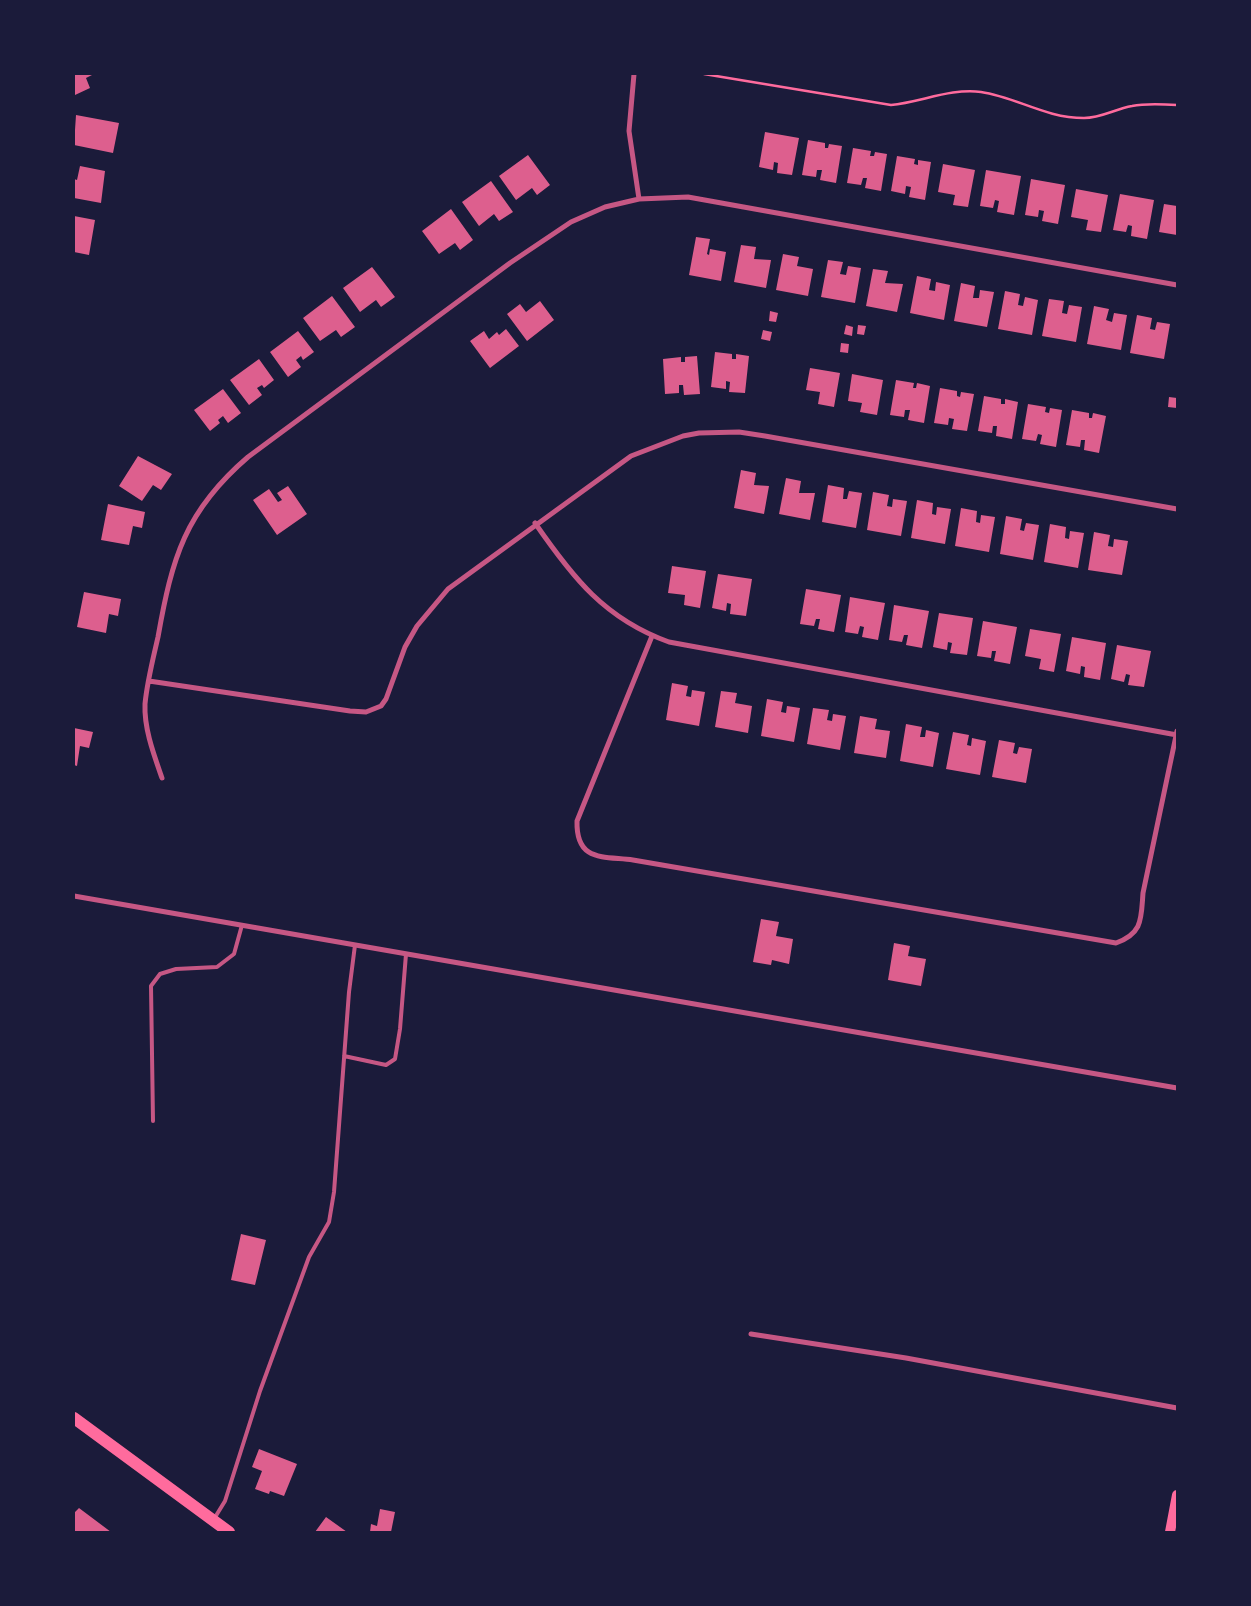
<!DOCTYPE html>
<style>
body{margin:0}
#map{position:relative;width:1251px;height:1606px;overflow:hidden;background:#1b1b3a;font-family:"Sofia Sans Condensed",sans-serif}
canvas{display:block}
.frame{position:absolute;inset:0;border:75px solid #1b1b3a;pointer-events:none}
</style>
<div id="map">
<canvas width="1251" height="1606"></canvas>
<div class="frame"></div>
</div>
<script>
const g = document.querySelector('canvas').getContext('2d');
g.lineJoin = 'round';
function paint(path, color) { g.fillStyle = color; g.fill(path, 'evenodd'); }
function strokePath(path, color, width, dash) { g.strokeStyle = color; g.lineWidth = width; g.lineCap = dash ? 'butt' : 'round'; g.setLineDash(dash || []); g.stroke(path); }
const building = new Path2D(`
 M74 74H94L86 78 90 88 75 95Z
 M76 115 119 123 113 153 74 145Z
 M765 132 799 138 792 175 777 173 778 163 774 162 773 170 759 167Z
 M808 140 825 143V148H828L829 144 842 146 836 183 820 180 822 170H817L816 177 802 175Z
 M853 148 871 151 870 156H874L875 152 887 154 881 191 865 188 867 178H863L861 185 847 183Z
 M528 155 550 185 537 195 532 188 516 200 499 176Z
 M897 156 915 159 914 164 918 165V160L931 162 925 200 909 197 911 187 906 186 905 194 891 191Z
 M943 164 975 170 968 207 953 205 955 195 938 192Z
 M80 166 105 171 101 203 74 198V179L77 180Z
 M986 170 1021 176 1014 215 997 212 999 201 995 200 993 208 980 206Z
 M1031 179 1065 185 1058 224 1042 221 1044 211 1039 210 1038 217 1025 215Z
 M491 181 513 212 499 221 494 214 479 226 462 202Z
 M1076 189 1108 195 1101 232 1086 230 1088 220 1071 217Z
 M1120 194 1154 200 1147 239 1131 236 1132 226 1128 225 1126 232 1113 230Z
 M1164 204 1177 206V235L1159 232Z
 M451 209 473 240 460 250 455 243 439 254 422 231Z
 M74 216 95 220 89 255 74 252Z
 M696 237 710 239 707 254 709 255 710 249 726 252 721 281 689 275Z
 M741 245 756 247 754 259 771 260 766 288 734 282Z
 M783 254 799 257 797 266 813 269 808 296 776 290Z
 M828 260 843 262 840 274 846 275 848 266 861 268 855 303 821 297Z
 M372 267 395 297 381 307 376 300 360 312 343 288Z
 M873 269 888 271 885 283 903 284 897 312 866 306Z
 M917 276 931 279 929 290 935 291 936 282 950 285 944 320 910 313Z
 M961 283 975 286 973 298H979L980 290 994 292 987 327 954 321Z
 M1005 291 1020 294 1018 305 1023 306 1025 297 1038 300 1032 335 998 329Z
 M332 296 355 327 341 337 336 330 320 341 303 318Z
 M1049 299 1064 301 1062 313 1067 314 1069 305 1082 307 1076 342 1042 336Z
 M540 301 554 320 527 341 507 314 520 304 526 312Z
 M1094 306 1109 309 1106 320 1112 322 1114 313 1127 315 1121 350 1087 344Z
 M770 311 778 313 776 322 769 321Z
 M1137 315 1152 318 1150 329 1155 330 1157 322 1170 324 1164 359 1130 353Z
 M846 325 853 327 852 336 844 334Z
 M858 325 866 326 864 335 857 334Z
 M506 329 519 346 490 368 470 341 484 331 489 339 497 332 499 335Z
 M763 330 772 332 770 341 761 339Z
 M298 331 314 352 303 360 301 356 296 360 301 367 288 377 270 352Z
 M841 343 849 344 848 353 840 352Z
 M715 352 732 354V359H736V354L749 356 745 393 729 392 730 382 726 381V389L711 387Z
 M697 356 700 394 684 395 683 385H679V393L665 394 663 359 681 357V362H685V357Z
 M259 359 274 380 264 388 262 385 257 388 262 395 249 405 230 380Z
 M810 368 840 373 834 407 818 404 820 392 806 390Z
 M852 374 883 380 877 415 860 412 862 403 848 401Z
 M896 380 914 383 913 388H916L917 383 930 386 924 423 908 420 910 410H905L904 417 890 415Z
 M940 388 957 391V396L960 397 961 392 974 394 967 431 952 429 954 419 949 418 948 425 934 423Z
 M223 389 241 413 228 423 223 416 218 420 220 423 210 431 194 410Z
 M984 396 1001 399V404H1005V399L1018 402 1012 439 996 436 997 426H993L992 433 978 431Z
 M1169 397 1177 398V408L1168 407Z
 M1028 404 1046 407 1045 412 1049 413 1050 408 1062 410 1056 447 1040 444 1042 435 1038 434 1036 441 1022 439Z
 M1072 410 1089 413V418H1092L1093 413 1106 416 1099 453 1084 450 1085 440H1081L1080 447 1066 445Z
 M138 456 172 474 161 490 153 485 142 501 119 486Z
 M741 470 756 473 754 485 769 486 764 514 734 508Z
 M786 478 801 481 799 493H815L810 520 779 514Z
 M828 485 844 488 843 499H847L849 491 862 493 856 528 822 522Z
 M288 486 307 514 277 535 253 500 269 489 278 502 282 500 277 493Z
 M873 492 889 495 887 506 892 507 893 499 907 501 901 536 867 530Z
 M917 500 933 503 932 514 936 515 937 507 951 509 945 544 911 538Z
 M108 504 145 512 142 528 133 526 129 545 101 540Z
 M961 508 977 511 976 522 980 523 981 515 995 517 989 552 955 546Z
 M1006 516 1022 519 1020 530 1024 531 1026 523 1039 525 1033 560 1000 554Z
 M1050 524 1066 527 1065 538 1069 539 1070 531 1084 533 1078 568 1044 562Z
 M1094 532 1110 535 1108 546 1113 547 1114 539 1128 541 1122 575 1088 570Z
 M672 566 706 571 700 608 684 605 685 595 668 593Z
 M718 574 752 579 746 616 730 614 731 604 727 603 726 611 712 608Z
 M806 589 841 595 834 632 818 629 820 619H816L814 626 800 624Z
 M84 592 121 599 118 616 109 614 106 633 77 627Z
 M850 597 885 603 878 640 862 637 864 627 860 626 858 634 845 632Z
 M894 605 929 611 922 648 906 645 908 635H904L902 642 889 640Z
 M939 613 973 618 967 655 950 653 952 643 948 642 947 650 933 647Z
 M983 621 1017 627 1010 664 994 661 996 651H992L991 658 977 656Z
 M1030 629 1061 634 1054 672 1039 669 1041 659 1025 656Z
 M1072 637 1106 643 1100 680 1084 677 1085 667 1081 666 1080 674 1066 671Z
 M1117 645 1151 651 1144 687 1128 685 1130 675 1126 674 1124 682 1111 679Z
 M672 683 688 686 686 696 691 697 692 690 705 692 699 726 666 720Z
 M721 691 737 693 735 703 752 706 748 733 715 727Z
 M767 699 783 702 781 712 786 713 787 706 800 708 794 742 761 736Z
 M813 708 829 710 827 720 832 721 833 714 846 716 840 750 807 744Z
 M860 716 877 719 875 729 890 731 886 758 854 753Z
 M906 724 922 727 920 737H925L926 730 939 733 933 767 900 761Z
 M74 728 93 732 89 748 80 746 77 766 74 765Z
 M953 732 969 735 967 745 971 746 972 738 986 741 980 775 946 769Z
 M999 740 1015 743 1013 753 1017 754 1019 747 1032 749 1026 783 992 777Z
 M761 919 779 922 776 936 793 939 789 964 772 960 771 965 753 962Z
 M894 943 910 946 908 956 926 959 921 986 888 980Z
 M241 1234 266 1240 255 1285 231 1280Z
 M259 1449 297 1464 284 1496 270 1491 269 1494 255 1489 262 1471 252 1467Z
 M79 1508 111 1532H74V1513Z
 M380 1509 395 1512 391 1532H370L371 1524 377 1526Z
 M326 1517 347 1532H315Z`);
const path = new Path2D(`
 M704 74 891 105C921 102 951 88 981 92 1016 97 1045 118 1084 118 1101 118 1115 109 1132 106 1146 103 1162 104 1177 105`);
const service = new Path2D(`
 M344 1056 386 1065 395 1059 400 1029 406 954
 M153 1121 151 986 160 974 176 969 217 967 234 954 242 925
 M214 1519 225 1501 260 1391 309 1257 329 1222 334 1192 349 992 355 945`);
const minor = new Path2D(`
 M634 74 629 131 639 199
 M535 523C573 578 605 619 669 642L1177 735
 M652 636 577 821C576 862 603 856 633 860L1116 943C1143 933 1141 919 1143 893L1177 731
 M149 681 350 711 366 712 381 706 386 699 405 647 417 626 448 589 631 456 683 436 699 433 739 432 765 436 1177 509
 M162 778C154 755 144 729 145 704 147 682 153 659 158 637 172 558 185 511 248 457L510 263 571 222 605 207 639 199 688 197 1177 285
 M74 896 1177 1088
 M751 1334 906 1358 1177 1408`);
const secondary = new Path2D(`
 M1170 1532 1177 1495`);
const primary = new Path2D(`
 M74 1418 229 1532`);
paint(building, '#dd5f8e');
strokePath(path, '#ff6b9d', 2.5);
strokePath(service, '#c65784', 4);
strokePath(minor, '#c65784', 5);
strokePath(secondary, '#ff6b9d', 10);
strokePath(primary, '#ff6b9d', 12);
</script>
